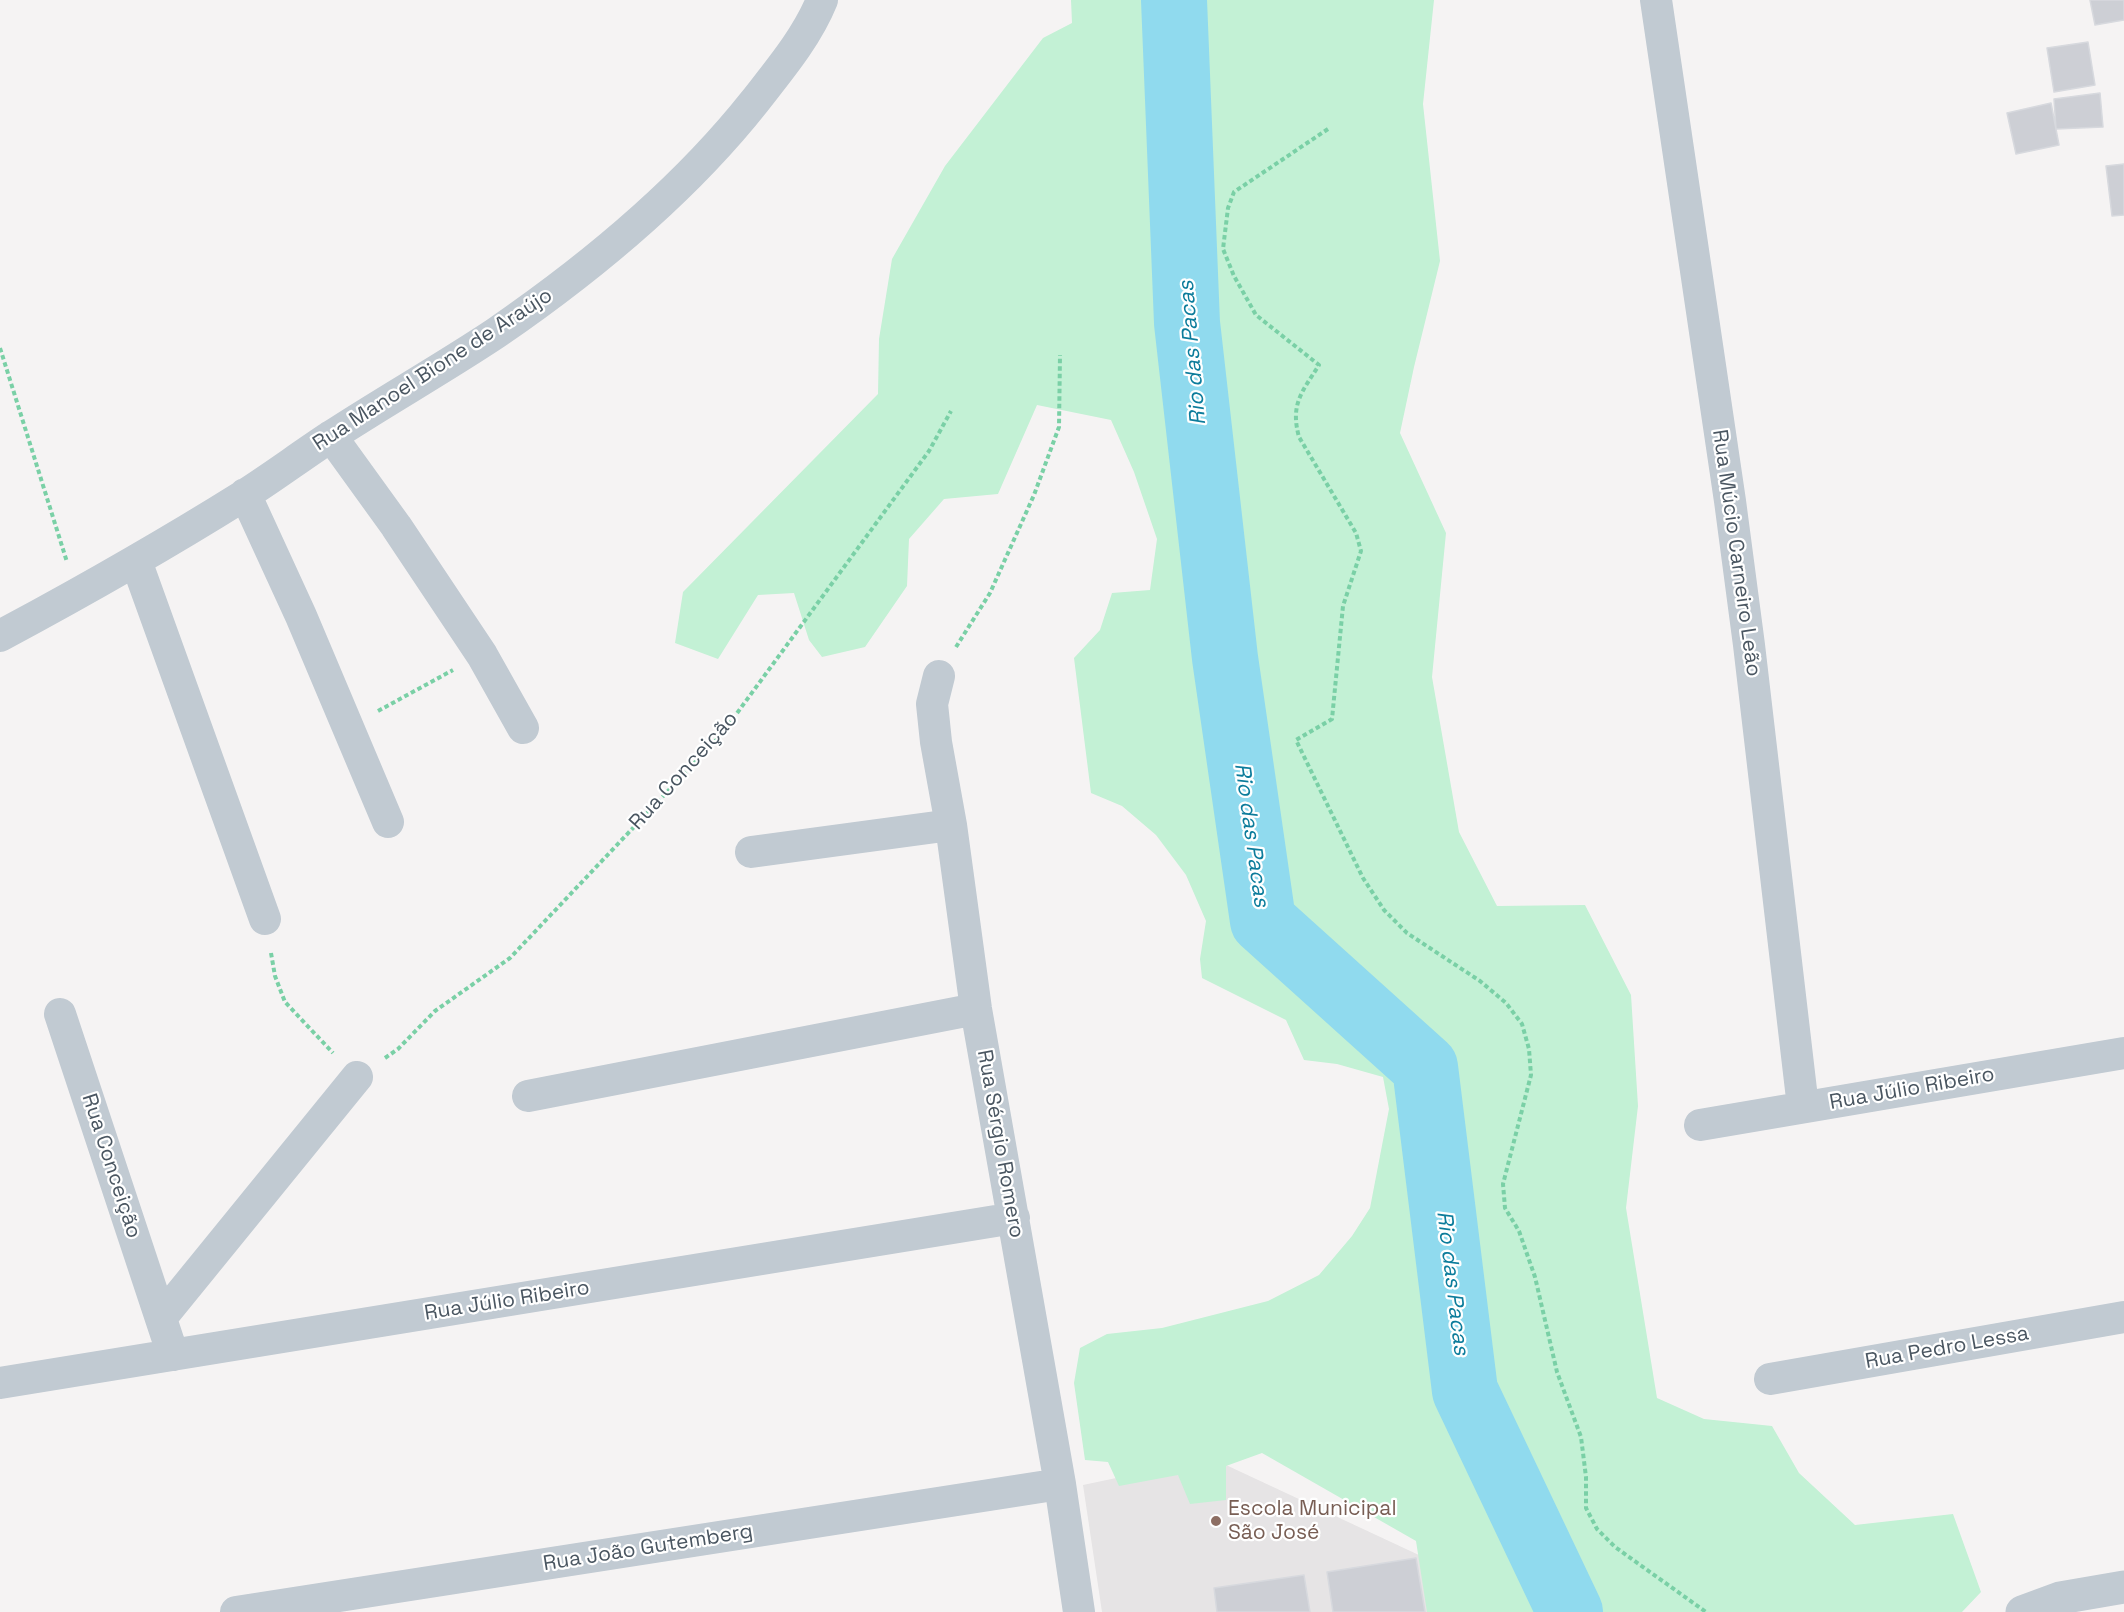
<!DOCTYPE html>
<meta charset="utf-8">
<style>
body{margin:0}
canvas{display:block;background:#f5f3f3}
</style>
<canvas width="2124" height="1612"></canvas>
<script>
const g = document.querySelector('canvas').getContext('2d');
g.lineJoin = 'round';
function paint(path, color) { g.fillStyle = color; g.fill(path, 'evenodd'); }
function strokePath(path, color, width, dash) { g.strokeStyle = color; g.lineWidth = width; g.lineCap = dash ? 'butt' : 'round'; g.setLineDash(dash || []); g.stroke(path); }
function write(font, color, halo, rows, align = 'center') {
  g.font = font + ' "Space Grotesk",sans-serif'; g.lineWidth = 4.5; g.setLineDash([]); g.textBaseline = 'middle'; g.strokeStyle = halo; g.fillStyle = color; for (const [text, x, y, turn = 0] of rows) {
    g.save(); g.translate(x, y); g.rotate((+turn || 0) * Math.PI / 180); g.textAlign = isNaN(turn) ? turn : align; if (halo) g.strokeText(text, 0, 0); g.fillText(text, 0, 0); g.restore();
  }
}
const education = new Path2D(`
 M1211 1458 1421 1556 1434 1612H1102L1083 1485Z`);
const green = new Path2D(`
 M1071 0H1434L1423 104 1440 261 1414 367 1400 433 1446 533 1432 677 1459 832 1497 906 1585 905 1631 995 1638 1106 1626 1208 1657 1398 1704 1419 1772 1426 1799 1473 1855 1525 1953 1514 1981 1592 1962 1612H1427L1416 1541 1262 1453 1226 1466V1500L1190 1504 1178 1475 1119 1486 1108 1462 1085 1460 1074 1383 1080 1348 1107 1334 1162 1328 1268 1301 1319 1275 1352 1236 1370 1208 1389 1109 1383 1077 1337 1064 1304 1060 1286 1020 1202 978 1200 959 1206 921 1186 875 1156 835 1122 806 1091 793 1074 658 1100 630 1112 593 1150 590 1157 539 1134 472 1111 420 1037 405 998 494 944 499 909 539 907 586 865 647 822 657 809 640 794 593 758 595 718 659 675 643 683 592 878 394 879 339 892 259 945 166 1043 38 1072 23Z`);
const river = new Path2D(`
 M1174 0 1187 323 1225 658 1263 921 1425 1067 1465 1391 1570 1612`);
const building = new Path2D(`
 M2090 0H2124V20L2095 25Z
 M2088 42 2095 85 2054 92 2047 48Z
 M2100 93 2103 127 2056 129 2054 99Z
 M2051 103 2059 145 2016 154 2007 113Z
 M2124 164V215L2112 216 2106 166Z
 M1416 1558 1425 1612H1333L1327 1572Z
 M1304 1575 1310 1612H1217L1214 1588Z`);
const path = new Path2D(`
 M1328 129 1234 192 1228 208 1223 249 1234 276 1256 315 1319 365C1302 392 1290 404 1299 437L1356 533 1361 551 1343 606 1332 719 1296 740 1363 878 1384 910 1407 933 1480 981 1506 1003 1522 1024 1529 1049 1531 1075 1503 1184 1505 1208 1519 1231 1535 1277 1557 1372 1581 1437 1586 1477V1508L1597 1529 1615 1547 1706 1612
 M0 348 67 562
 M956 647 990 593 1034 495 1059 427 1060 355
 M378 711 453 670
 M271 953 275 976 285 1002 333 1053
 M385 1058 398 1049 435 1011 510 958 721 735 929 451 951 411`);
const minor = new Path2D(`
 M1656 0 1730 501 1749 645 1803 1107
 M331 436 396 526 482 655 523 728
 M245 494 301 616 388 822
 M136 561 265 919
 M0 636C82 592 163 546 243 496 273 477 301 456 330 437 385 401 442 369 496 333 592 267 683 192 755 101 780 69 807 37 822 0
 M939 676 932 704 936 742 951 825 976 1009 1060 1484 1079 1612
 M751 852 951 825
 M60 1014 173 1355
 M528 1096 976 1009
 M1700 1125 2124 1053
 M161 1318 357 1077
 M1770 1379 2124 1317
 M0 1383 1014 1218
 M236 1612 1060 1484`);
const tertiary = new Path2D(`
 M2022 1612 2060 1598 2124 1587`);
const markers = [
 [1216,1521,6,"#8d6e63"]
];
const streetNames = [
 ["Rua Manoel Bione de Araújo",433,370,-33],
 ["Rua Múcio Carneiro Leão",1736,553,82],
 ["Rua Conceição",684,771,-48],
 ["Rua Júlio Ribeiro",1912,1089,-10],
 ["Rua Sérgio Romero",1000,1144,80],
 ["Rua Conceição",111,1166,72],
 ["Rua Júlio Ribeiro",507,1301,-9],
 ["Rua Pedro Lessa",1947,1348,-10],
 ["Rua João Gutemberg",648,1548,-9]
];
const educationNames = [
 ["Escola Municipal",1228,1509],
 ["São José",1228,1533]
];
const waterNames = [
 ["Rio das Pacas",1193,353,-95],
 ["Rio das Pacas",1251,835,82],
 ["Rio das Pacas",1452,1283,83]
];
paint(education, '#e6e4e5');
paint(green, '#c3f1d5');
strokePath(river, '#90daee', 66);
paint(building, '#cdcfd5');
strokePath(building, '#d7d9de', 1.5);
strokePath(path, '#7ad0a6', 4, [4.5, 3]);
strokePath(minor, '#c1cad2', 32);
strokePath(tertiary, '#c1cad2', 33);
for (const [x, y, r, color] of markers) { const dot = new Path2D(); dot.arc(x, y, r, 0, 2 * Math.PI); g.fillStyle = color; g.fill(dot); strokePath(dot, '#fff', 2); }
write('21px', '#4a5661', '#fff', streetNames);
write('21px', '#785e54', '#fff', educationNames, 'left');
write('italic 22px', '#0c7c9b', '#fff', waterNames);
</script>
